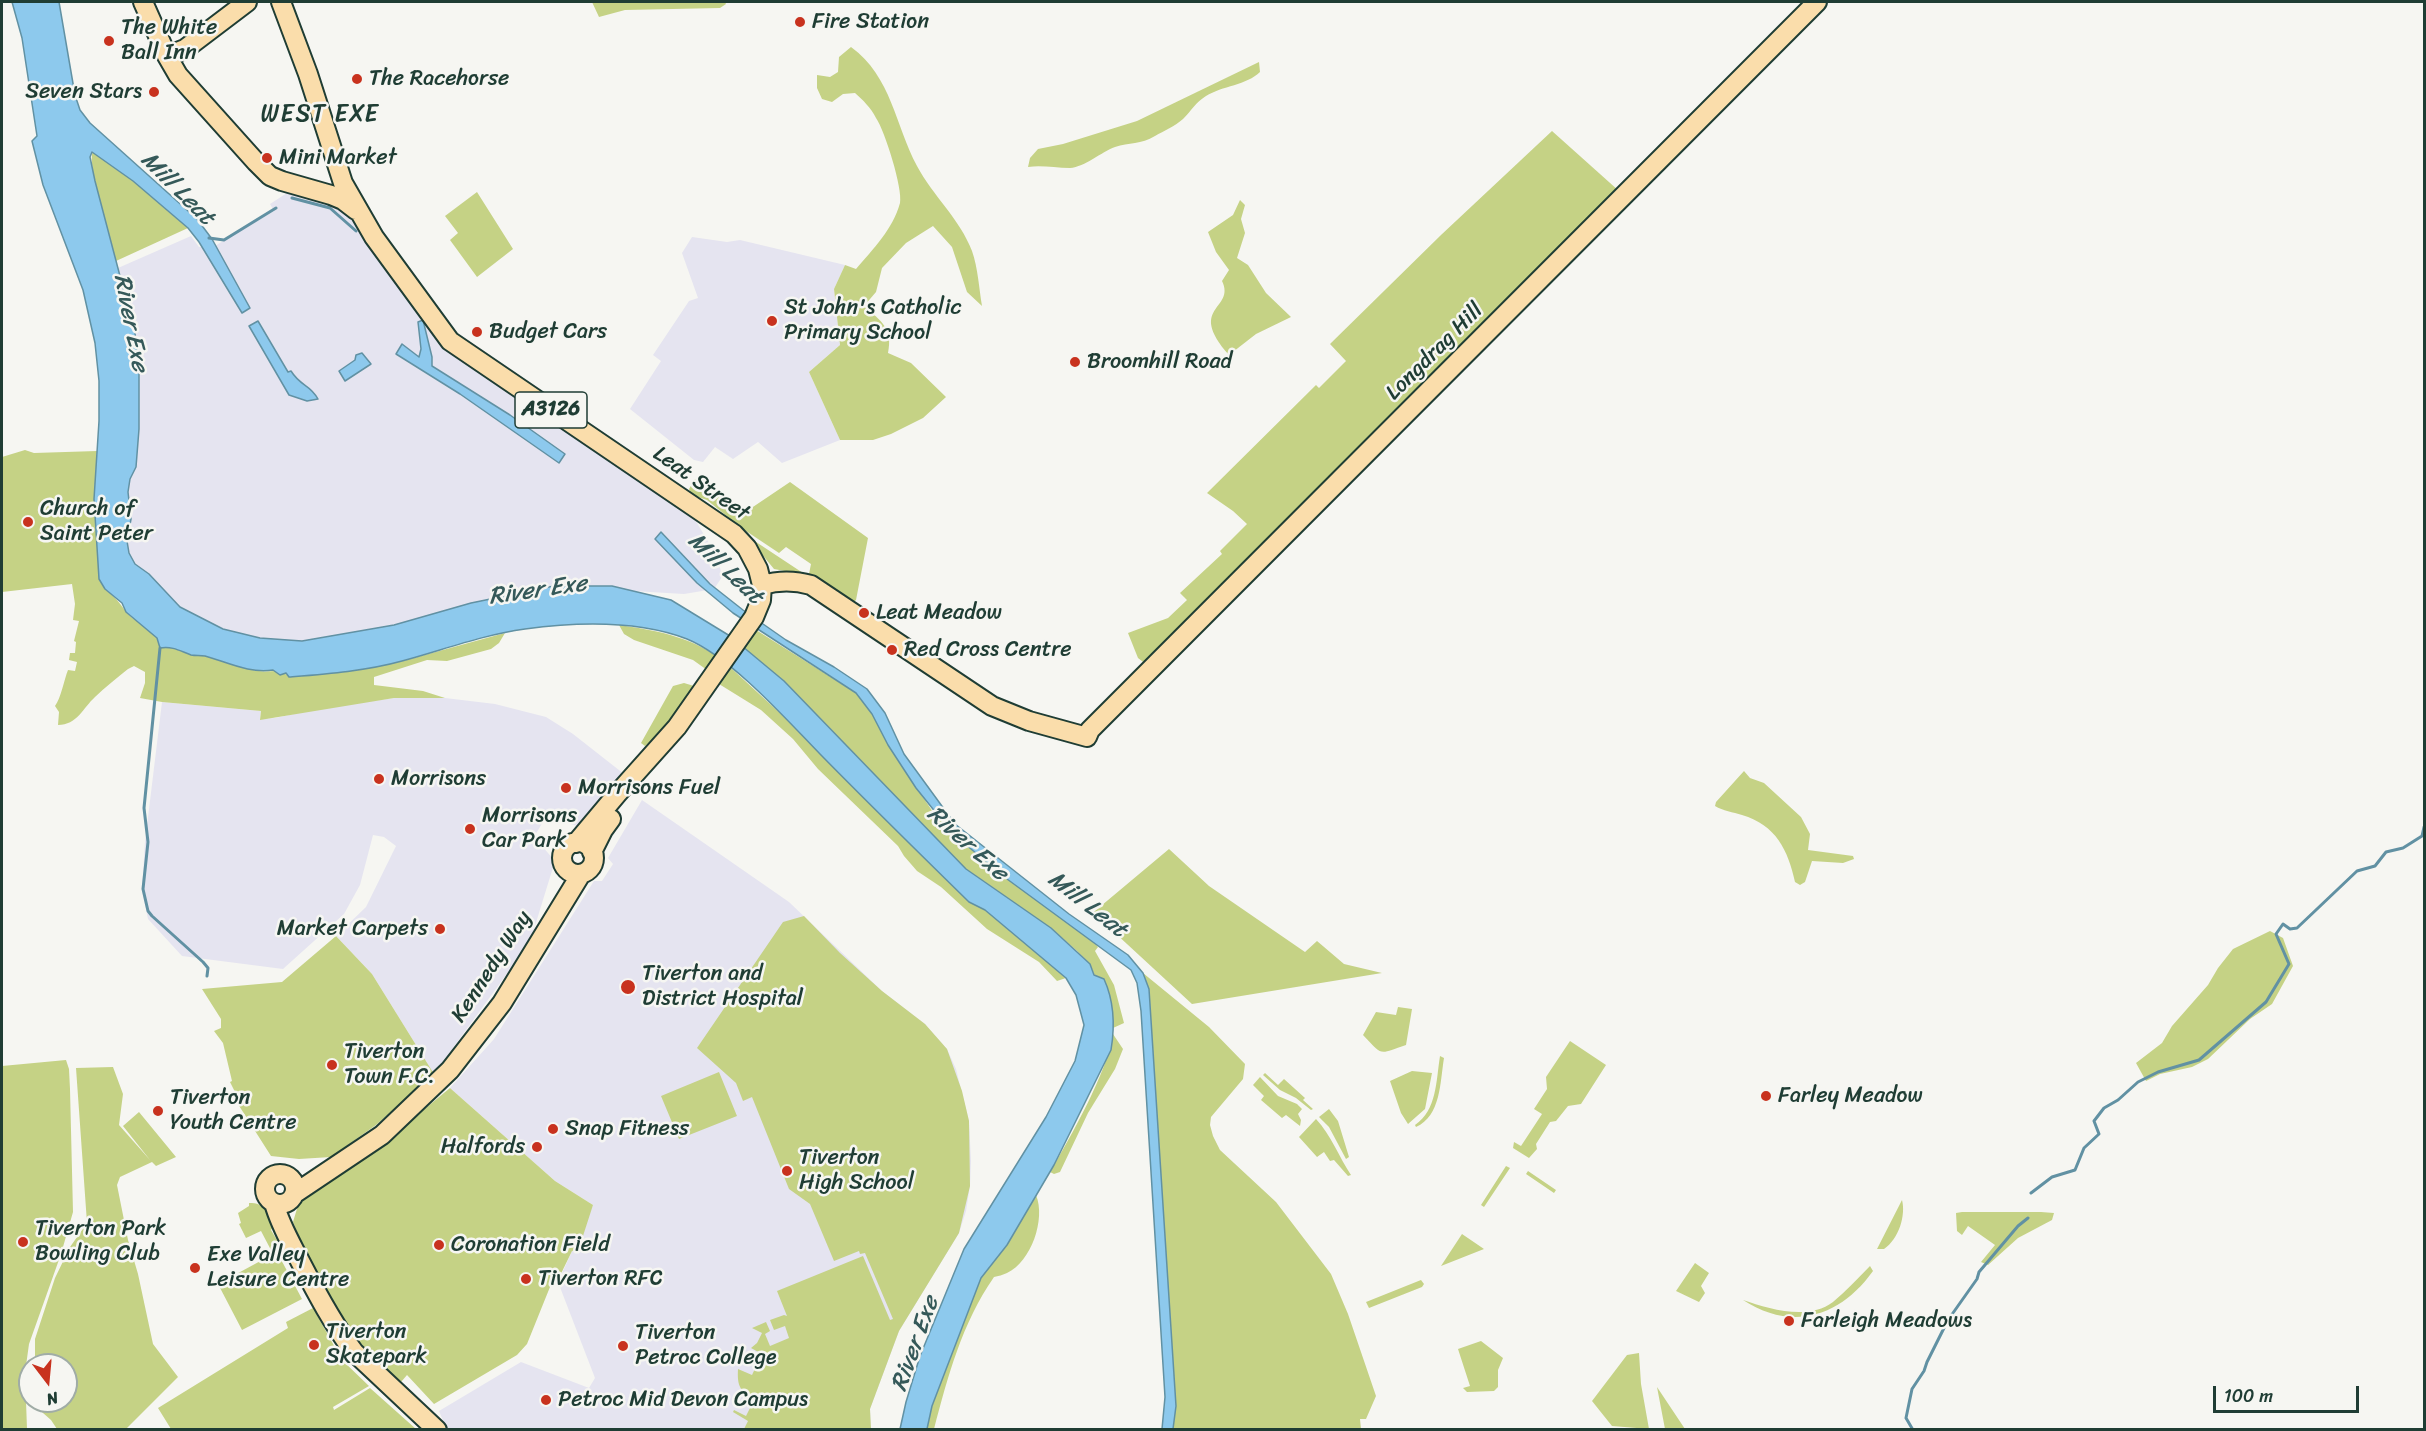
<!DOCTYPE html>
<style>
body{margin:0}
#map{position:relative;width:2426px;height:1431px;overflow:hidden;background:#f6f6f2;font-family:Sriracha,sans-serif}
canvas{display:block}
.frame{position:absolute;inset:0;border:3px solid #1f3d34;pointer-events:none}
.north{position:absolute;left:18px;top:1353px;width:60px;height:60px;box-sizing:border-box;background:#f6f6f2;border:2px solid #a0aca6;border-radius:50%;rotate:164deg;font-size:16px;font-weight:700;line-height:24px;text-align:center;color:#1f3d34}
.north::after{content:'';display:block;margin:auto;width:21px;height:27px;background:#c8321e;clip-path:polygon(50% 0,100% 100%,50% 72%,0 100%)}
.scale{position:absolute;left:2213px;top:1386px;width:146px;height:27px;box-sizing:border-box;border:3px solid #1f3d34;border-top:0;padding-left:8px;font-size:18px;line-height:21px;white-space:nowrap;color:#1f3d34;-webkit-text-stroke:4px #f6f6f2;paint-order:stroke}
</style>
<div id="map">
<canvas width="2426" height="1431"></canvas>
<div class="frame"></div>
<div class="north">N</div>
<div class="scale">100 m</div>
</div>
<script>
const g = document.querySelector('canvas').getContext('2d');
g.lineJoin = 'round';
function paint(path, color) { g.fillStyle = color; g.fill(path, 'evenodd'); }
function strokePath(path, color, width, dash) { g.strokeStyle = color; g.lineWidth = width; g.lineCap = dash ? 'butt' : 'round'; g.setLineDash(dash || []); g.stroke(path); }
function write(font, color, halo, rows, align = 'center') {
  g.font = font + ' Sriracha,sans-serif'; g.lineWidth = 5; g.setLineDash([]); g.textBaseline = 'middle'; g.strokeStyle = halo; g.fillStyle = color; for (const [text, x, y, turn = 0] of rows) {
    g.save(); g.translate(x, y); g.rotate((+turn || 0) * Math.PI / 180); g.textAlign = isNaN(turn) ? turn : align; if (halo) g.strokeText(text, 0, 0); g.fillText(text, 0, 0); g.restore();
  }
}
const built = new Path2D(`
 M290 191 331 200 361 224 455 356 559 423 694 518 718 558 722 577 714 589 684 594 633 591 612 586H554L471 603 394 625 302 641 260 638 223 629 180 607 149 574 135 564 129 553 127 541 131 519 128 492 130 479 136 467 139 429V369L135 333 118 268 191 236 199 247H213L274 211 270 204Z
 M692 237 727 242 740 240 845 265 834 289 840 345 809 372 840 440 782 463 758 442 733 459 715 447 703 462 694 460 630 409 661 361 653 355 689 301 698 298 682 253Z
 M394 698H445L495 704 546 717 573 734 624 774 577 826 553 819 547 815 534 837 555 861 530 942 434 1074 372 974 336 936 366 907 396 846 384 837 373 835 360 885 344 914 283 969 182 956 148 919 142 891 145 842 162 702 261 711 260 719 275 718 322 708Z
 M642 800 789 902 882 991 925 1024 947 1049 956 1069 969 1121 971 1161 970 1186 966 1211 959 1233 899 1331 870 1409 871 1429 450 1430 445 1425 439 1411 521 1362 589 1388 595 1378 558 1282 593 1205 555 1181 450 1088 494 1039 594 881H602L613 864 608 858Z`);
const green = new Path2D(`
 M592 2H725L726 4 720 8 625 10 599 17Z
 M851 47C892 77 895 125 917 166 933 196 960 219 972 251 978 268 979 288 982 306L967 292 952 247 933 226 906 243 882 268 876 292 864 306C882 322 893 328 888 353L911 363 946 397 923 418 891 434 873 440H840L809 372 840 345 834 289 845 265 856 269C873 249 893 229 900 203 903 189 885 131 876 118 871 108 863 100 855 93L843 94 832 102 822 99 817 88V75L830 77 838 72 839 57Z
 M1259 62 1260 72C1247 85 1222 86 1206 96 1196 102 1191 111 1183 119 1175 126 1164 131 1155 136 1141 145 1129 142 1115 147 1101 152 1085 167 1070 168 1055 168 1042 165 1028 167L1030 158 1038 149 1063 144 1137 121Z
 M1552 131 1619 191 1147 665 1138 658 1128 633 1168 618 1187 600 1180 593 1222 554 1220 551 1247 524 1233 511 1207 493 1316 385 1319 388 1346 361 1330 344 1441 235Z
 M93 151 133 181 188 228 116 261C111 242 86 164 93 151Z
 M477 192 513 249 477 277 450 240 458 233 445 216Z
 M1240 200 1245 205 1241 219 1245 233 1237 258 1248 265 1266 293 1291 317 1256 334 1229 355C1186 306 1236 310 1222 281L1229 270 1216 252 1208 232 1233 215Z
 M25 450 34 453 97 451 94 499 105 589C116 598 119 602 127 613 132 619 139 622 145 626 160 639 173 650 192 655 197 656 201 655 206 656 223 662 241 668 259 671 270 673 280 667 289 677L399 662 505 633 499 643 491 649 447 661 427 660 374 677V685L423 691 445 698H394L260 720 261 711 162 702 140 698 145 683V672L134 666 128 669C117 678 105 687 95 697 83 708 77 725 58 725L59 712 55 706C61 698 64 680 68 670L75 671 77 662 69 660 70 653H75L76 642 74 641 79 621 73 620 75 604 72 584 2 592V457Z
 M695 479 744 513 790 482 868 538 856 600 852 604 809 574 811 564 786 547 779 553 740 527 707 500 692 495 689 489Z
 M747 536 806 575 774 569Z
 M619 625C654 630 688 636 718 657L707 670 693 660 634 640 624 634Z
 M756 630 856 693 872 714 897 759 933 812 975 853 1093 941 1098 947 1095 951 1114 985 1124 1023 1113 1028 1112 1017 1090 964 1077 951 1051 928 966 869 784 681 743 647Z
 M730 667 795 727 969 902 985 910 1066 978 1057 981 1039 962 987 929 941 887 917 871 904 856 898 846 818 769 793 739 761 710 719 684Z
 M684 683 694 686 660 735 645 746 641 743 673 686Z
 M1744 771 1750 778 1764 783 1801 817 1810 834 1808 850 1853 856 1854 859 1843 863 1812 861 1805 882 1800 885 1795 882C1788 850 1776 825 1742 815 1733 812 1723 811 1715 806L1716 802Z
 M1169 849 1209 886 1305 952 1317 941 1344 964 1382 973 1192 1004 1114 932 1089 916Z
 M804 916 840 953 882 991 925 1024 947 1049 962 1091 969 1121 970 1186 959 1233 899 1331 870 1409 871 1429H744L748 1421 733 1412 734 1410 746 1416 754 1400C740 1391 737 1386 738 1369L752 1375 762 1354 751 1348 757 1343 762 1333 752 1328 766 1322 770 1331 765 1334 770 1346 789 1338 785 1326 774 1330 770 1320 784 1315 787 1316 777 1291 863 1256 890 1320 893 1319 865 1253 860 1254 859 1251 834 1261 810 1204 789 1189 752 1097 743 1101 736 1083 697 1048 783 922Z
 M2270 931 2283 938 2293 966 2272 1004 2250 1019 2208 1059 2192 1067 2160 1074 2146 1081 2136 1063 2162 1043 2172 1026 2208 985 2218 968 2233 949Z
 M336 936 372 974 434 1074 376 1125 331 1157 299 1159 271 1156 236 1101 239 1100 230 1082 232 1081 223 1043 214 1031 221 1028V1019L202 989 282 982Z
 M1143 973 1209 1027 1245 1064 1243 1079 1211 1117 1210 1125 1213 1136 1220 1150 1276 1202 1331 1274 1348 1314 1376 1396 1366 1419H1360L1361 1429H1173L1176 1406 1149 989Z
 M1398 1007 1412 1009 1406 1045C1378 1054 1384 1057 1363 1035L1376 1012 1396 1015Z
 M1113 1034 1123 1049 1115 1069 1088 1113 1060 1172 1054 1174 1050 1172C1071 1136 1107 1073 1113 1034Z
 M1570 1041 1606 1065 1581 1104 1568 1106 1556 1121 1550 1122 1536 1144 1537 1149 1529 1158 1513 1148 1514 1142 1521 1146 1542 1114 1534 1109 1547 1089 1546 1077Z
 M1440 1056 1444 1058C1440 1082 1441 1116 1416 1127L1415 1125C1437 1110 1436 1081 1440 1056Z
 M66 1060 69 1069 70 1089 73 1212 61 1254 29 1344 25 1373 27 1429H2V1066Z
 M113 1067 123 1094 119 1125 150 1160 123 1126 139 1112 176 1157 156 1166 152 1162 120 1177 117 1185 128 1240 138 1274 153 1344 178 1377 126 1429H57L51 1420 35 1406V1401H66V1365H35V1339L55 1278 70 1247 87 1223 76 1068Z
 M1412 1071 1432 1073 1425 1109 1408 1124 1401 1113 1390 1081Z
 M719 1072 737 1116 679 1139 661 1096Z
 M1265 1073 1278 1085 1284 1079 1305 1098 1303 1100 1313 1109 1311 1110 1296 1098 1280 1090 1263 1075Z
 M1260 1077 1278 1096 1297 1104 1302 1109 1298 1114 1301 1120 1300 1126 1286 1115 1282 1118 1261 1100 1264 1096 1253 1085Z
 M450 1088 555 1181 593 1205 582 1239 578 1242 576 1250 572 1251 556 1284 552 1282 527 1344 517 1355 434 1404 407 1375 401 1382 353 1336 340 1317 304 1249 293 1222 299 1202 393 1135Z
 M1329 1109 1338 1121 1349 1157 1346 1159 1329 1127 1319 1117Z
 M1316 1119C1331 1135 1339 1157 1351 1175L1348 1176 1334 1160 1330 1161 1324 1152 1317 1157 1299 1137Z
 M1506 1166 1510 1168 1484 1207 1481 1205Z
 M1528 1171 1556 1190 1554 1193 1526 1174Z
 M1036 1195C1046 1219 1031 1262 1007 1273 1003 1275 998 1276 994 1277 962 1323 948 1376 934 1429L927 1430 932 1406 981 1278 1007 1245Z
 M1902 1200C1906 1215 1899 1239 1884 1249H1877Z
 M249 1203C265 1203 269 1211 274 1226L271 1230 281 1247 272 1252 261 1231 246 1238 239 1224 241 1223 238 1213 249 1206Z
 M1962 1212H2041L2054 1213 2052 1220 2018 1238 1988 1265 1981 1262 1995 1245 1968 1226 1962 1235 1957 1231 1956 1213Z
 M1462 1234 1484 1249 1441 1266Z
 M277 1252 302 1299 242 1330 218 1284Z
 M1695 1263 1709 1273 1701 1286 1705 1293 1699 1302 1676 1291Z
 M1870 1266 1873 1271C1840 1317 1792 1332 1743 1300 1769 1309 1808 1321 1833 1302 1846 1291 1858 1278 1870 1266Z
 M1421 1280 1424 1284 1422 1287 1369 1308 1366 1302Z
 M313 1308 342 1360 369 1386 333 1407 334 1410 370 1388 416 1429H171L158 1408 288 1328 286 1322Z
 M1481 1341 1503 1358 1498 1370V1387L1494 1391 1467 1392 1463 1388 1470 1386 1458 1349Z
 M1639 1353 1641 1384 1649 1429 1612 1426 1592 1401 1627 1355Z
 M1657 1387 1685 1429H1665Z`);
const water = new Path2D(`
 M12 2H59L75 95 80 110 90 123 197 219 212 239 250 308 242 313 199 242 188 228 133 181 92 152 90 157 95 181 135 333 139 369V429L136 467 130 479 128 492 131 519 127 541 129 553 135 564 149 574 180 607 223 629 260 638 302 641 394 625 471 603 554 586H612L671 600 730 636 784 681 966 869 1051 928 1090 964 1094 975 1104 979C1114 1001 1115 1026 1111 1050L1054 1165 1007 1245 981 1278 932 1406 927 1429H900L906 1402 920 1356 964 1249 1046 1117 1075 1061 1084 1025 1076 995 1066 978 985 910 969 902C919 853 869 804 820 754 786 719 731 657 687 639 637 620 577 622 525 629 482 635 443 650 402 661 366 671 326 674 289 677L286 673 280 675 273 670C250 674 227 662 205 656 200 655 196 656 191 655 180 651 173 646 160 648L157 638 126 612 122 603 105 589 99 579 94 499 99 421V381L95 343 83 290 43 185 32 141 37 136 22 38Z
 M423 320 432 357V366L510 415 565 454 559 463 460 394 396 354 402 344 419 357 421 349 418 322Z
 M258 321 288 372 291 371C301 387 310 384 318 399L307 401 289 395 249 326Z
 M362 353 371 364 345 381 339 371 355 360 356 355Z
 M661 532 710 584 743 610 786 640 834 667 867 689 885 713 904 754 955 824 1069 914 1128 955 1143 973 1149 989 1176 1406 1173 1429H1162L1165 1397 1141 1011 1137 983 1131 970 1007 879 953 834 916 788 888 745 872 714 856 693 733 613 697 583 655 539Z`);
const stream = new Path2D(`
 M292 198 330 208 356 231
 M209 238 224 240 276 208
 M160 648 144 808 148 842 143 889 148 911 152 916 203 962 208 968 207 976
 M2031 1193 2052 1177 2075 1170 2084 1148 2099 1134 2094 1121 2104 1108 2118 1100 2138 1082 2158 1072 2199 1060 2266 1002 2289 964 2276 934 2283 924 2290 929 2297 928 2357 871 2375 866 2386 852 2403 848 2422 836 2424 827
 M1913 1430 1906 1418 1912 1389 1924 1371 1927 1362 1948 1320 1977 1279 1979 1272 2018 1226 2028 1218`);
const major = new Path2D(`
 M143 2 167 56 178 75 256 162 270 176 282 181 331 195 343 200 356 210
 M281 2 308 74 343 183 374 237 450 341 734 534 747 548 758 569 762 585 761 600 754 617 677 727 618 793 576 843
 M167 56 185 49 247 2
 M762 585C779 580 794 580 811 585L992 706 1029 721 1087 737 1090 730 1817 2
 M562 858a16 16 0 1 1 32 0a16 16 0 1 1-32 0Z
 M592 852 603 830 611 819
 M265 1189a15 15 0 1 1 30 0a15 15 0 1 1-30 0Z
 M294 1194 382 1135 450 1070 502 1003 581 874
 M274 1203C280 1225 291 1243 301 1263 317 1294 333 1324 354 1352L437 1430`);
const markers = [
 [800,22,6,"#c8321e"],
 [109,41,6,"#c8321e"],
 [357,79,6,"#c8321e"],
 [154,92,6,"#c8321e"],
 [267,158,6,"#c8321e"],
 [772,321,6,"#c8321e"],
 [477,332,6,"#c8321e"],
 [1075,362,6,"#c8321e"],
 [28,522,6,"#c8321e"],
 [864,613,6,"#c8321e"],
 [892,650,6,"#c8321e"],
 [379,779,6,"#c8321e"],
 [566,788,6,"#c8321e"],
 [470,829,6,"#c8321e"],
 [440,929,6,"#c8321e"],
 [628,987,8,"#c8321e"],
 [332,1065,6,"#c8321e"],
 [1766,1096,6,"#c8321e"],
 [158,1111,6,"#c8321e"],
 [553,1129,6,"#c8321e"],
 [537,1147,6,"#c8321e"],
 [787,1171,6,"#c8321e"],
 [23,1242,6,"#c8321e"],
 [439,1245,6,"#c8321e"],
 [195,1268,6,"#c8321e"],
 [526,1279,6,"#c8321e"],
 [1789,1321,6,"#c8321e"],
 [314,1345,6,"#c8321e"],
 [623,1346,6,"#c8321e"],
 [546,1400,6,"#c8321e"]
];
const shields = [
 [551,410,72]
];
const shieldNames = [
 ["A3126",551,410]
];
const poiNames = [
 ["Fire Station",812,22],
 ["The White",121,28],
 ["Ball Inn",121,53],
 ["The Racehorse",369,79],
 ["Seven Stars",142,92,"right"],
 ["Mini Market",279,158],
 ["St John's Catholic",784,308],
 ["Primary School",784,333],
 ["Budget Cars",489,332],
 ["Broomhill Road",1087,362],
 ["Church of",40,509],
 ["Saint Peter",40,534],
 ["Leat Meadow",876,613],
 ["Red Cross Centre",904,650],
 ["Morrisons",391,779],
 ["Morrisons Fuel",578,788],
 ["Morrisons",482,816],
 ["Car Park",482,841],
 ["Market Carpets",428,929,"right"],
 ["Tiverton and",642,974],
 ["District Hospital",642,999],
 ["Tiverton",344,1052],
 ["Town F.C.",344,1077],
 ["Farley Meadow",1778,1096],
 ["Tiverton",170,1098],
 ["Youth Centre",170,1123],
 ["Snap Fitness",565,1129],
 ["Halfords",525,1147,"right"],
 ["Tiverton",799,1158],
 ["High School",799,1183],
 ["Tiverton Park",35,1229],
 ["Bowling Club",35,1254],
 ["Coronation Field",451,1245],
 ["Exe Valley",207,1255],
 ["Leisure Centre",207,1280],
 ["Tiverton RFC",538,1279],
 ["Farleigh Meadows",1801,1321],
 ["Tiverton",326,1332],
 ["Skatepark",326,1357],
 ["Tiverton",635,1333],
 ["Petroc College",635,1358],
 ["Petroc Mid Devon Campus",558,1400]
];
const streetNames = [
 ["Longdrag Hill",1435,352,-45],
 ["Leat Street",701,484,35],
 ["Kennedy Way",492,967,-57]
];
const neighbourhoodNames = [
 ["WEST EXE",320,115]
];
const waterNames = [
 ["Mill Leat",177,189,45],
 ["River Exe",130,323,79],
 ["Mill Leat",725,569,43],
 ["River Exe",538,591,-8],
 ["River Exe",967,844,42],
 ["Mill Leat",1087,905,38],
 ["River Exe",916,1344,-70]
];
paint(built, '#e5e4f0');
paint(green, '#c5d285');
paint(water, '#8dc9ed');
strokePath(water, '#6191a3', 1.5);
strokePath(stream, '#6191a3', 3);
strokePath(major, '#1f3d34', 22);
strokePath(major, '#faddab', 18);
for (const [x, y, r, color] of markers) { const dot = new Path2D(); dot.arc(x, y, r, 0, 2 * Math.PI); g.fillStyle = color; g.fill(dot); strokePath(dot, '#f6f6f2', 2); }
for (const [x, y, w] of shields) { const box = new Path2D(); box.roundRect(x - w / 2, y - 18, w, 36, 4.5); g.fillStyle = '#f6f6f2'; g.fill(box); strokePath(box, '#1f3d34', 1.5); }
write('bold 21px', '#1f3d34', null, shieldNames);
write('22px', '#1f3d34', '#f6f6f2', poiNames, 'left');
write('22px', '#1f3d34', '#f6f6f2', streetNames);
g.letterSpacing = '1.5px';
write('24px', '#1f3d34', '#f6f6f2', neighbourhoodNames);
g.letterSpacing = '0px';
write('italic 24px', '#355959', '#f6f6f2', waterNames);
</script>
